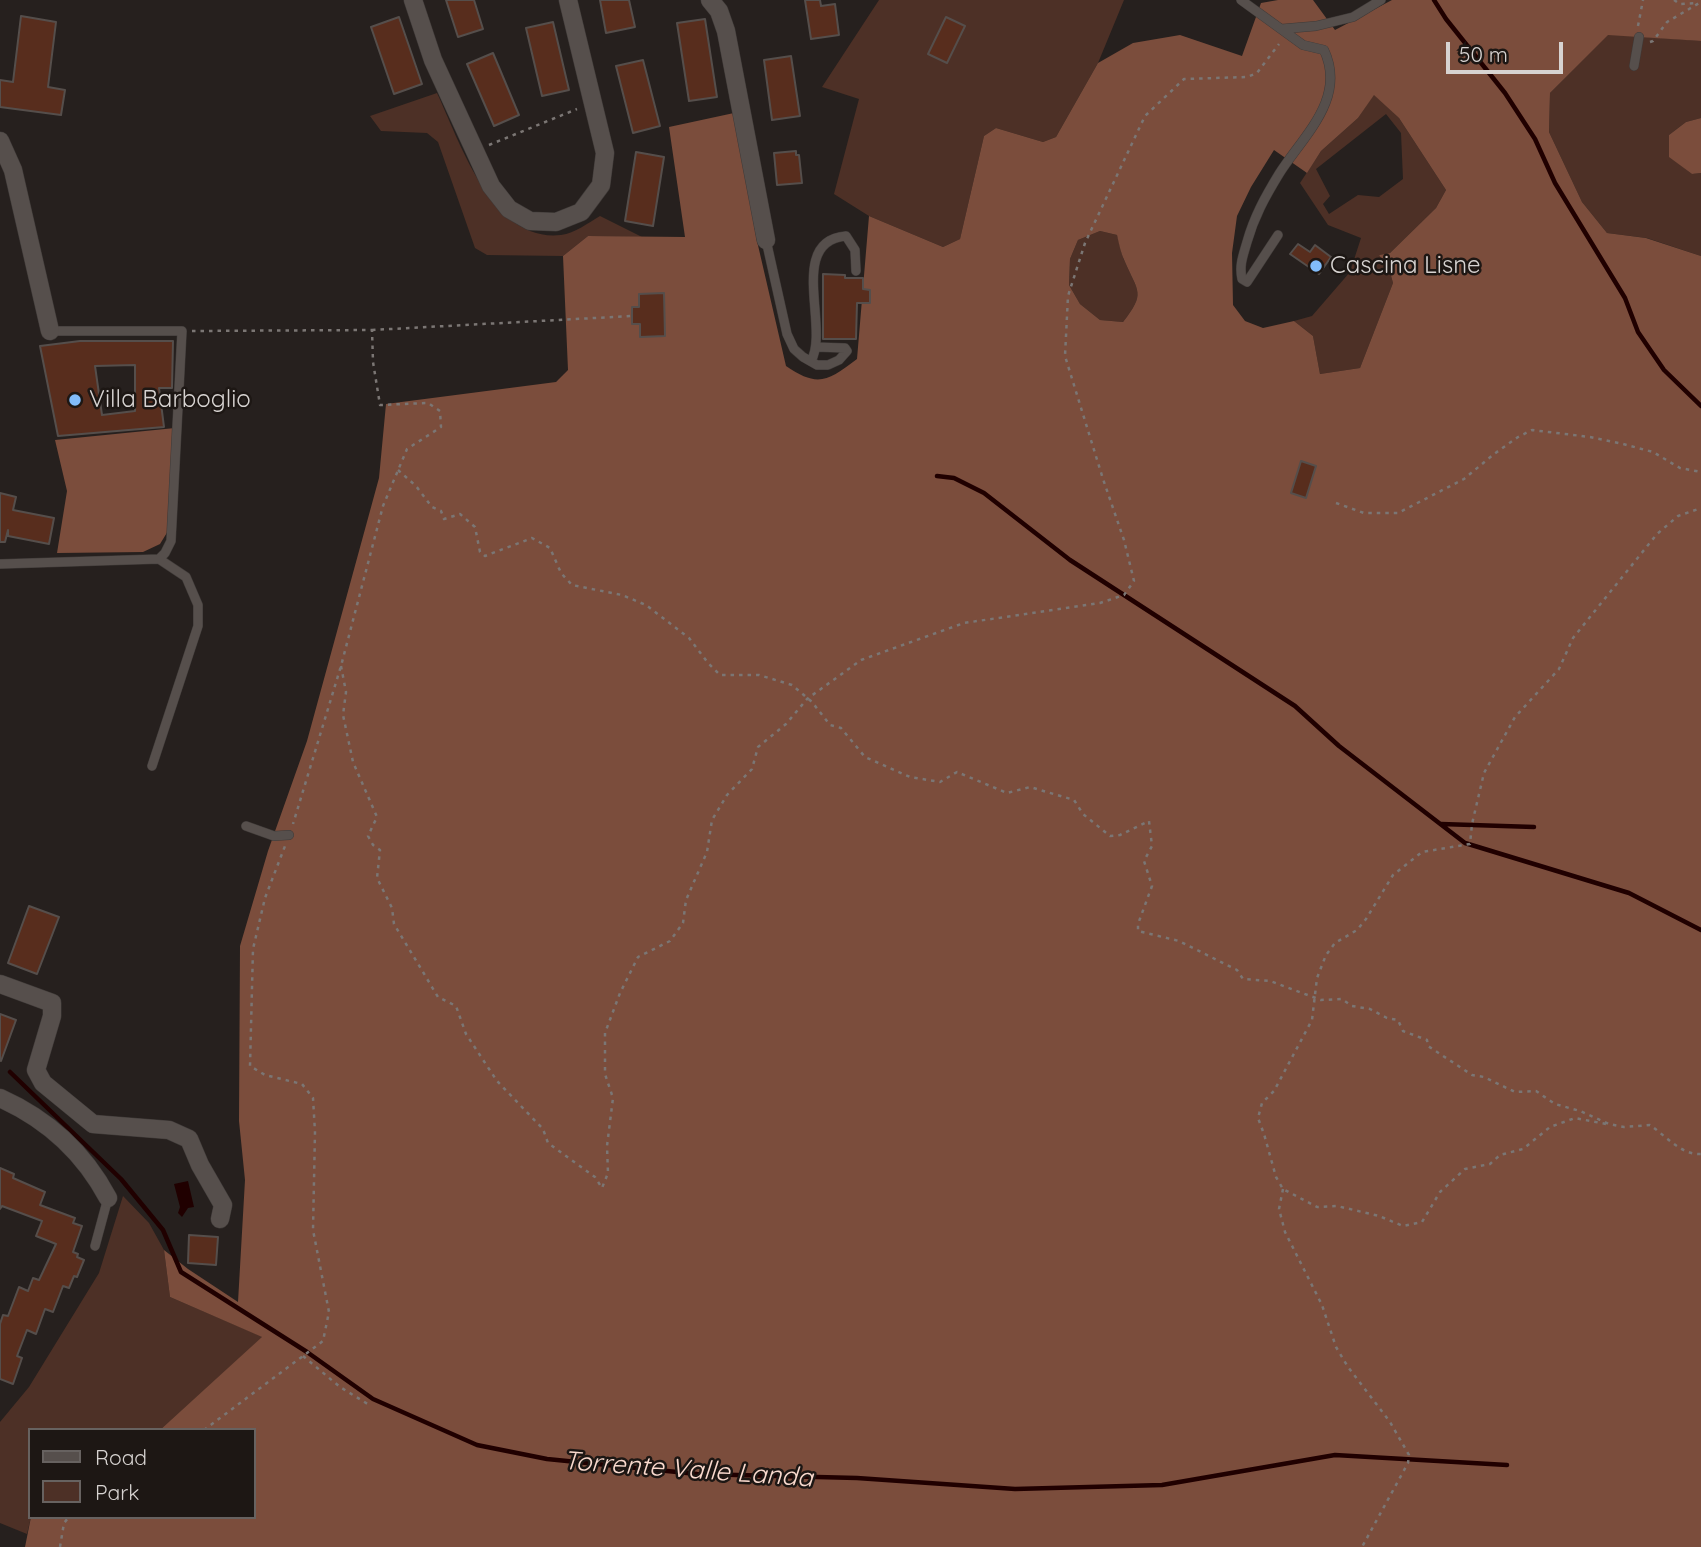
<!DOCTYPE html>
<style>
body{margin:0}
#map{position:relative;width:1701px;height:1547px;overflow:hidden;background:#26201e;font-family:Quicksand,sans-serif}
canvas{display:block}
.legend{position:absolute;left:28px;top:1428px;width:228px;height:91px;box-sizing:border-box;background:#1d1714;border:2px solid #676260;margin:0;padding:9px 12px;list-style:none;font-size:21px;color:#d7d3d1}
.legend li{display:flex;align-items:center;gap:14px;height:35px}
.legend b{width:35px;border:2px solid #676260}
.scale{position:absolute;left:1446px;top:42px;width:117px;height:32px;box-sizing:border-box;border:4px solid #d7d3d1;border-top:0;padding-left:9px;font-size:21px;line-height:24px;white-space:nowrap;color:#d7d3d1;-webkit-text-stroke:5px #1d1714;paint-order:stroke}
</style>
<div id="map">
<canvas width="1701" height="1547"></canvas>
<ul class="legend">
<li><b style="height:9px;background:#564f4c"></b>Road</li>
<li><b style="height:19px;background:#4d3026"></b>Park</li>
</ul>
<div class="scale">50 m</div>
</div>
<script>
const g = document.querySelector('canvas').getContext('2d');
g.lineJoin = 'round';
function paint(path, color) { g.fillStyle = color; g.fill(path, 'evenodd'); }
function strokePath(path, color, width, dash) { g.strokeStyle = color; g.lineWidth = width; g.lineCap = dash ? 'butt' : 'round'; g.setLineDash(dash || []); g.stroke(path); }
function write(font, color, halo, rows, align = 'center') {
  g.font = font + ' Quicksand,sans-serif'; g.lineWidth = 5; g.setLineDash([]); g.textBaseline = 'middle'; g.strokeStyle = halo; g.fillStyle = color; for (const [text, x, y, turn = 0] of rows) {
    g.save(); g.translate(x, y); g.rotate((+turn || 0) * Math.PI / 180); g.textAlign = isNaN(turn) ? turn : align; if (halo) g.strokeText(text, 0, 0); g.fillText(text, 0, 0); g.restore();
  }
}
const green = new Path2D(`
 M879 0H1124L1098 63 1056 137 1043 142 996 128 984 136 960 239 943 247 869 216 834 194 859 99 822 87Z
 M1608 34 1701 41V118L1686 122 1669 135V156L1692 174 1701 173V256L1647 238 1607 233 1582 202 1549 132 1550 93Z
 M437 93C460 142 492 243 561 235 575 233 588 223 600 216L642 237 588 236 563 256 487 255 475 248 438 142 427 133 381 131 370 116Z
 M1374 94 1399 118 1446 190 1436 208 1390 253 1379 255 1390 272 1393 283 1360 368 1320 374 1313 336 1294 321 1312 316 1350 272 1361 238 1328 225 1300 183 1321 151 1358 118ZM1386 114 1401 133 1403 179 1379 197 1358 195 1329 214 1323 204 1330 196 1316 169Z
 M1100 231 1117 235C1120 244 1121 254 1125 262 1138 292 1146 293 1123 322L1100 320 1080 304 1069 285 1070 259 1078 240Z
 M123 1196 149 1223 164 1250 170 1297 263 1337 160 1430H30L31 1517 27 1534 0 1523V1422L29 1387 99 1273Z`);
const forest = new Path2D(`
 M1278 0H1313L1335 30 1392 0H1701V41L1608 35 1550 93 1549 132 1582 202 1607 233 1646 238 1701 256V1547H25L31 1517H254V1430H160L262 1337 170 1297 164 1250 188 1269 238 1302 245 1180 239 1121 240 946 268 851 307 741 379 478 386 404 556 382 568 370 563 256 588 236 685 237 669 127 734 113 757 241 786 366C818 388 828 381 857 359L869 216 943 247 960 239 984 136 996 128 1043 142 1056 137 1098 63 1133 43 1180 35 1242 56 1261 3ZM1374 95 1399 118 1446 190 1436 208 1390 253 1379 255 1390 272 1393 283 1360 368 1320 374 1313 336 1294 321 1263 328 1245 321 1233 305 1232 253 1237 216 1251 187 1274 150 1307 173 1321 151 1358 118ZM1100 231 1117 235C1119 244 1121 254 1125 262 1138 292 1146 293 1123 322L1100 320 1080 304 1069 285 1070 259 1078 240Z
 M1701 118V173L1692 174 1669 157V135L1686 122Z
 M175 428 168 531 160 544 143 552 57 553 67 491 55 440Z`);
const water = new Path2D(`
 M188 1181 194 1207 188 1208 182 1217 178 1213 180 1207 174 1184Z`);
const stream = new Path2D(`
 M1434 0 1446 19 1505 93 1535 139 1555 183 1625 298 1638 332 1664 370 1701 406
 M937 476 954 478 984 493 1070 560 1295 706 1339 746 1465 843 1629 893 1701 930
 M1441 824 1534 827
 M10 1072 121 1179 163 1230 181 1272 307 1352 373 1399 477 1445 547 1459 697 1474 857 1478 1015 1489 1162 1485 1335 1455 1507 1465`);
const building = new Path2D(`
 M446 0H474L483 29 458 37Z
 M600 0H629L635 27 606 33Z
 M805 0H820L821 6 835 4 839 35 811 39Z
 M21 16 56 22 48 87 65 90 61 115 0 107V80L13 82Z
 M399 17 422 84 394 94 371 27Z
 M946 17 965 26 947 63 928 54Z
 M705 19 717 97 689 101 677 23Z
 M553 22 569 90 542 96 526 28Z
 M493 53 519 115 494 126 467 64Z
 M791 56 800 116 772 120 764 60Z
 M643 60 660 126 633 133 616 66Z
 M796 151V155H799L802 183 777 185 774 153Z
 M636 152 664 157 653 226 625 221Z
 M1298 244 1310 252 1315 245 1331 257 1319 274 1290 254Z
 M823 274 845 275V278H863V289L870 290V303H857L856 339H823Z
 M664 293 665 336 640 337V324H632V307H639V294Z
 M80 341H173L172 388H159L164 427 58 436 40 346ZM135 365V411L102 415 95 366Z
 M1301 461 1316 466 1306 498 1291 493Z
 M0 493 16 497 13 510 54 518 49 544 8 536V530L5 542H0Z
 M29 906 59 917 37 974 8 963Z
 M0 1014 16 1020 1 1061 0 1060Z
 M0 1168 14 1174 13 1178 45 1192 40 1205 75 1218 73 1223 82 1226 73 1252 78 1254 77 1257 84 1260 77 1277 74 1276 69 1288 63 1286 53 1312 45 1309 36 1334 27 1330 17 1356 22 1358 13 1384 0 1379V1324L3 1315 8 1316 19 1287 28 1291 33 1278 39 1280 56 1244 36 1236 42 1221 2 1206 0 1209Z
 M189 1235 218 1237 216 1265 188 1263Z`);
const path = new Path2D(`
 M1674 0 1680 4 1698 3
 M1638 26 1643 0
 M1650 42 1653 41 1667 22 1701 2
 M489 145 577 109
 M372 330 632 316
 M192 331 372 330 373 362 380 405 428 403 440 411 441 427 407 449 383 506 341 666 293 824
 M398 470 416 486 432 507 441 511 444 519 460 514 475 527 480 552 485 556 532 538 550 548 561 573 572 585 622 595 646 605 689 638 708 663 720 675H759L792 685 812 702 830 725 841 728 865 757 910 777 940 782 957 772 1007 793 1030 787 1074 800 1083 814 1110 836 1120 835 1149 821 1152 846 1144 861 1152 886 1138 924V931L1179 941 1237 970 1243 979 1270 981 1321 1000 1342 999 1352 1006 1370 1009 1387 1018 1398 1020 1403 1031 1427 1040 1428 1046 1472 1075 1484 1077 1515 1092 1536 1091 1555 1104 1580 1111 1609 1124 1624 1127 1650 1125C1666 1136 1681 1155 1701 1154
 M1336 503 1364 513H1398L1464 479 1494 454 1518 437 1532 430 1590 437 1623 444 1653 452 1680 468 1701 472
 M341 666 346 692 343 715 353 762 377 817 368 836 373 845 380 850 377 878 392 908 394 924 438 997 456 1006 466 1034 497 1081 543 1129 548 1143 595 1177 602 1188 608 1173 607 1146 613 1098 605 1074V1033L620 993 638 957 670 941 683 923 686 900 707 852 712 820 727 795 752 769 758 747 786 724 807 699 861 660 964 623 1100 603 1124 595 1134 581 1124 540 1103 479 1065 356 1068 296 1085 243 1145 116 1184 79 1247 77 1257 73 1279 44
 M1606 1124 1575 1118 1550 1127 1523 1149 1500 1155 1490 1164 1465 1169 1440 1192 1422 1222 1403 1226 1379 1216 1337 1206 1317 1207 1283 1189 1276 1177 1264 1134 1258 1118 1262 1103 1274 1091 1312 1020 1317 978 1326 955 1335 943 1357 930 1366 919 1393 875 1422 852 1470 844 1472 824 1484 773 1515 717 1559 669 1573 638 1657 534 1678 516 1701 508
 M1283 1189 1279 1209 1285 1232 1322 1305 1336 1347 1348 1367 1390 1422 1409 1455 1408 1463 1362 1547
 M303 1356 340 1387 371 1406
 M204 1430 323 1341 329 1312 313 1230 315 1132 313 1098 302 1084 265 1075 250 1066 253 949 265 898 285 846
 M60 1547 64 1523 69 1517`);
const service = new Path2D(`
 M1241 0 1303 45 1324 50C1347 99 1303 136 1279 174 1265 197 1254 217 1247 242 1243 256 1239 265 1242 279L1247 282 1278 235
 M1281 29 1316 26 1353 17 1381 0
 M1634 66 1639 37
 M766 240 787 334 794 349 803 357 817 365H828L839 360 847 351 845 348 816 347
 M50 331H182L171 541 165 553 159 559
 M811 361C830 328 787 241 846 236L855 250 856 271
 M0 564 159 559 186 577 198 605V626L152 766
 M246 826 274 836 289 835
 M95 1246 108 1198`);
const minor = new Path2D(`
 M413 0 433 60 491 186 509 209 530 221 556 222 581 212 601 185 605 153 568 0
 M710 0 719 11 726 31 766 240
 M0 141 13 170 50 331
 M0 984 52 1003V1016L36 1070 43 1083 93 1124 169 1130 189 1139 200 1165 223 1205 220 1219
 M0 1098C47 1119 84 1153 108 1198`);
const markers = [
 [1316,266,7,"#82bcfa"],
 [75,400,7,"#82bcfa"]
];
const poiNames = [
 ["Cascina Lisne",1330,266],
 ["Villa Barboglio",89,400]
];
const waterNames = [
 ["Torrente Valle Landa",688,1470,4]
];
paint(green, '#4d3026');
paint(forest, '#7b4d3c');
paint(water, '#200000');
strokePath(stream, '#200000', 4.5);
paint(building, '#582d1d');
strokePath(building, '#554e4b', 2);
strokePath(service, '#3f3a38', 10);
strokePath(minor, '#3f3a38', 19);
strokePath(path, '#7b7674', 2.5, [3.5, 5]);
strokePath(service, '#564f4c', 9);
strokePath(minor, '#564f4c', 18);
for (const [x, y, r, color] of markers) { const dot = new Path2D(); dot.arc(x, y, r, 0, 2 * Math.PI); g.fillStyle = color; g.fill(dot); strokePath(dot, '#1d1714', 2.5); }
write('24px', '#d7d3d1', '#1d1714', poiNames, 'left');
write('italic 26px', '#fadace', '#1d1714', waterNames);
</script>
